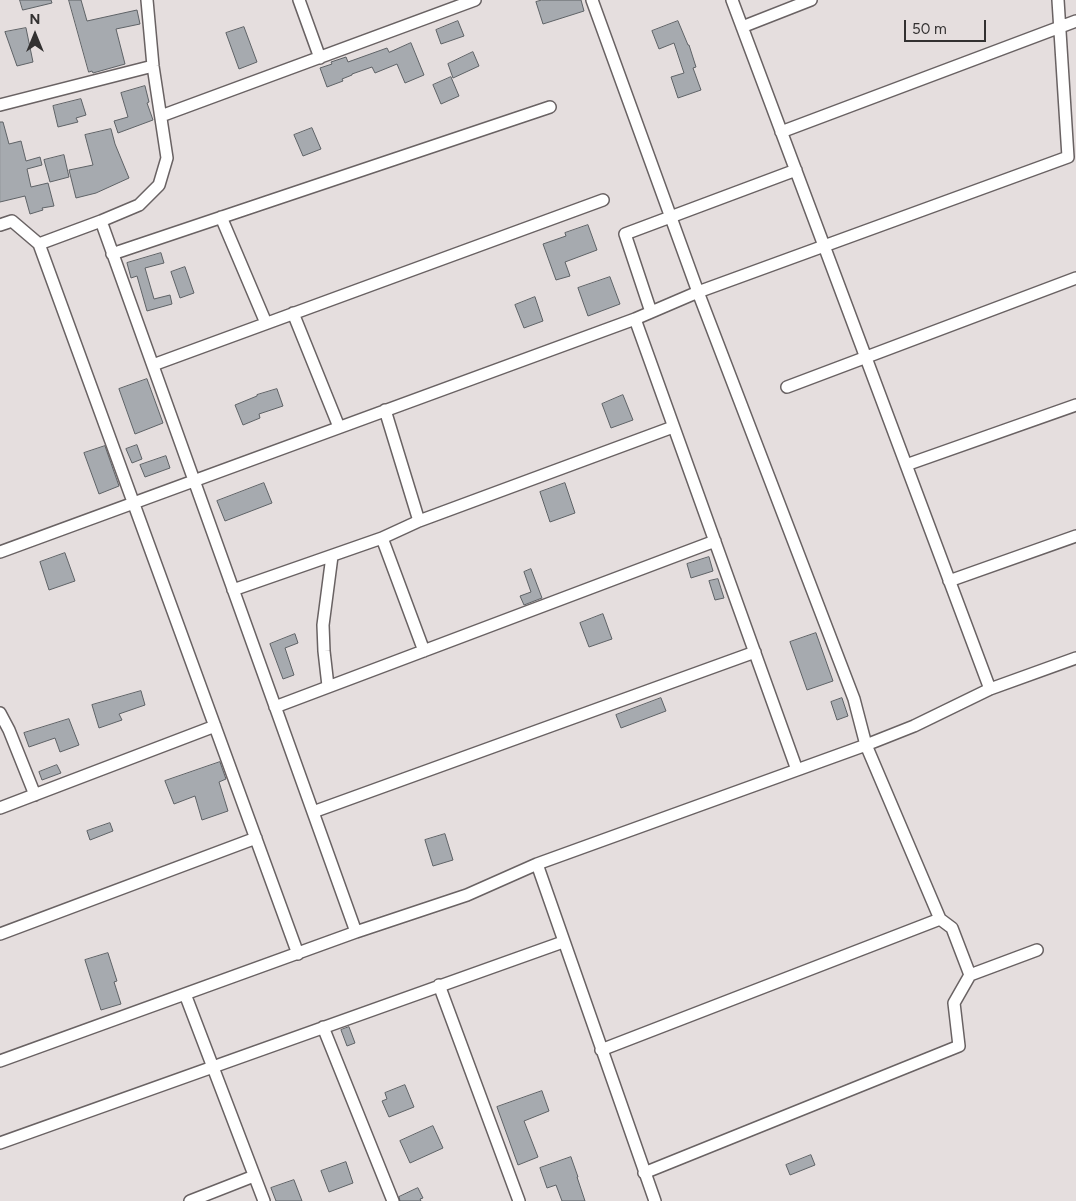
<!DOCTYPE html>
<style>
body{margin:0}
#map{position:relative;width:1076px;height:1201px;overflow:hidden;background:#e5dede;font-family:Figtree,sans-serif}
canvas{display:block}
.north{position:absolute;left:10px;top:10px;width:50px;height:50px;-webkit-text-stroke:4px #e5dede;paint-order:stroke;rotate:0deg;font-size:14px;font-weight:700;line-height:20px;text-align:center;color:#333131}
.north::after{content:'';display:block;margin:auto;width:18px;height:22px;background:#333131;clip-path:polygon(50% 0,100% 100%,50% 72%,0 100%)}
.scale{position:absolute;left:904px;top:20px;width:82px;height:22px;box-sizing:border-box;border:2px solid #333131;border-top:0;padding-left:6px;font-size:15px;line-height:18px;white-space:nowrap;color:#333131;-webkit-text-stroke:4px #e5dede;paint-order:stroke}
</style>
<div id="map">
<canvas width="1076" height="1201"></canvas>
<div class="north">N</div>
<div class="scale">50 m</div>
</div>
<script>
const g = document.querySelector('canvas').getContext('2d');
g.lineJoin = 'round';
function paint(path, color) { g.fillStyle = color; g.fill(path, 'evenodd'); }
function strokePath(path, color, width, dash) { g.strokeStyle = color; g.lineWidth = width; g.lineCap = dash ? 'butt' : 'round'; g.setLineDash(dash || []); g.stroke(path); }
const building = new Path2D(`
 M20 0H51L52 3 23 10Z
 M69 0H81L87 21 137 10 140 24 116 29 125 64 93 73 92 71 89 72Z
 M542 0H581L584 11 543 24 536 2Z
 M458 21 464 36 441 44 436 30Z
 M678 21 688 45H689L696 67 693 68 701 90 678 98 671 77 684 73 674 43 659 49 652 31Z
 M244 27 257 62 239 69 226 33Z
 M26 28 33 62 17 66 5 32Z
 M411 43 424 75 405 83 397 64 375 73 372 67 352 74V75L342 79 343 81 327 87 320 68 332 64 331 62 346 57 348 62 387 48 389 52Z
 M473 52 479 66 453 78 448 64Z
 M451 77 459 96 441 104 433 85Z
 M145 86 149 102 147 103 153 120 118 133 114 121 128 117 121 93Z
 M81 99 86 115 76 118 78 122 58 127 53 106Z
 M0 122H3L9 144 21 141 26 161 40 157 42 165 27 169 31 187 48 183 54 206 42 208 43 210 30 214 25 196 0 202Z
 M312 128 321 149 303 156 294 135Z
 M111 129 115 144 129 178 96 193 76 198 69 170 93 165 85 135Z
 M64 155 69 177 50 182 44 160Z
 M588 225 597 250 565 262 570 276 556 280 543 244 566 236 565 233Z
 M161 253 164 263 145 268 154 299 170 295 172 304 147 311 137 276 131 278 127 263Z
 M185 267 194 293 180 298 171 272Z
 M610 277 620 304 588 316 578 288Z
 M535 297 543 321 524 328 515 305Z
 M147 379 163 423 135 434 119 389Z
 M277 389 283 406 259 414 260 418 243 425 235 405 257 396V395Z
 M623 395 633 420 611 428 602 404Z
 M137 445 142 459 132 463 126 449Z
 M105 446 119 486 99 494 84 453Z
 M166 456 170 468 145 477 140 465Z
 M264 483 272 503 225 521 217 501Z
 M565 483 575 513 550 522 540 492Z
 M65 553 75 581 49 590 40 562Z
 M709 557 713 571 691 578 687 564Z
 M531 569 542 598 524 605 520 596 531 592 524 572Z
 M718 579 724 598 715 600 709 581Z
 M603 614 612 639 589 647 580 623Z
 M816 633 833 681 807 690 790 642Z
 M295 634 298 643 285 648 294 675 283 679 270 644Z
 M141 691 145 705 119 714 122 720 99 728 92 705Z
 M661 698 666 711 621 728 616 715Z
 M842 698 848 716 837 720 831 702Z
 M69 719 79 745 60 752 55 738 29 747 24 733Z
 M220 762 226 779 219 782 228 811 202 820 195 796 174 804 165 781Z
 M57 765 61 773 42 780 39 772Z
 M110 823 113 831 90 840 87 831Z
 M445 834 453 860 433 866 425 840Z
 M108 953 117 981 114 982 121 1004 101 1010 85 960Z
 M349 1027 355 1043 347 1046 341 1030Z
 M405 1085 414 1107 389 1117 382 1101 387 1099 385 1093Z
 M542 1091 549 1111 524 1121 538 1157 518 1165 497 1107Z
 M433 1126 443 1148 410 1163 400 1141Z
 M811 1155 815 1165 790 1175 786 1165Z
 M571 1157 578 1177H577L585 1201H562L556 1185 547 1188 540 1168Z
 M346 1162 353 1183 329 1192 321 1171Z
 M294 1180 302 1201H276L271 1188Z
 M418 1188 423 1198 420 1199 421 1201H400L399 1197Z`);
const minor = new Path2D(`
 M299 0 320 58
 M732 0 990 689
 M742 27 811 0
 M0 105 153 66
 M161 116 475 0
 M781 132 1076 21
 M221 217 266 323
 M101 221 356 932
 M0 225 12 221 39 244 101 221 139 205 159 185 167 158 153 66 147 0
 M39 244 298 954
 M112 254 550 107
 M651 312 625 234 796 170
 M293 313 339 427
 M635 319 797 770
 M153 365 603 200
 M787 387 1076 278
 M385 410 419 521 382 538 424 651
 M906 465 1076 405
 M419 521 673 427
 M0 552 635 319 698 292 1068 157 1058 0
 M949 581 1076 536
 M233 590 382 538
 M328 686 324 651 323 625 332 556
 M275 707 715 541
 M0 713 9 730 35 795
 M0 808 215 726
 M313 812 755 652
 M537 864 655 1201
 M940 919 952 928 970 975
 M0 934 256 838
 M439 985 519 1201
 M185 994 264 1201
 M323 1027 393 1201
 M601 1050 940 919 866 745 914 726 990 689 1076 658
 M0 1061 356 932 467 895 537 864 866 745 854 699 698 292 592 0
 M0 1143 563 942
 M644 1173 959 1046 954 1003 970 975 1037 950
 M190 1201 254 1176`);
paint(building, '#a6aaaf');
strokePath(building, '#5e6266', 1);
strokePath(minor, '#696263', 14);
strokePath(minor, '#fff', 11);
</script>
